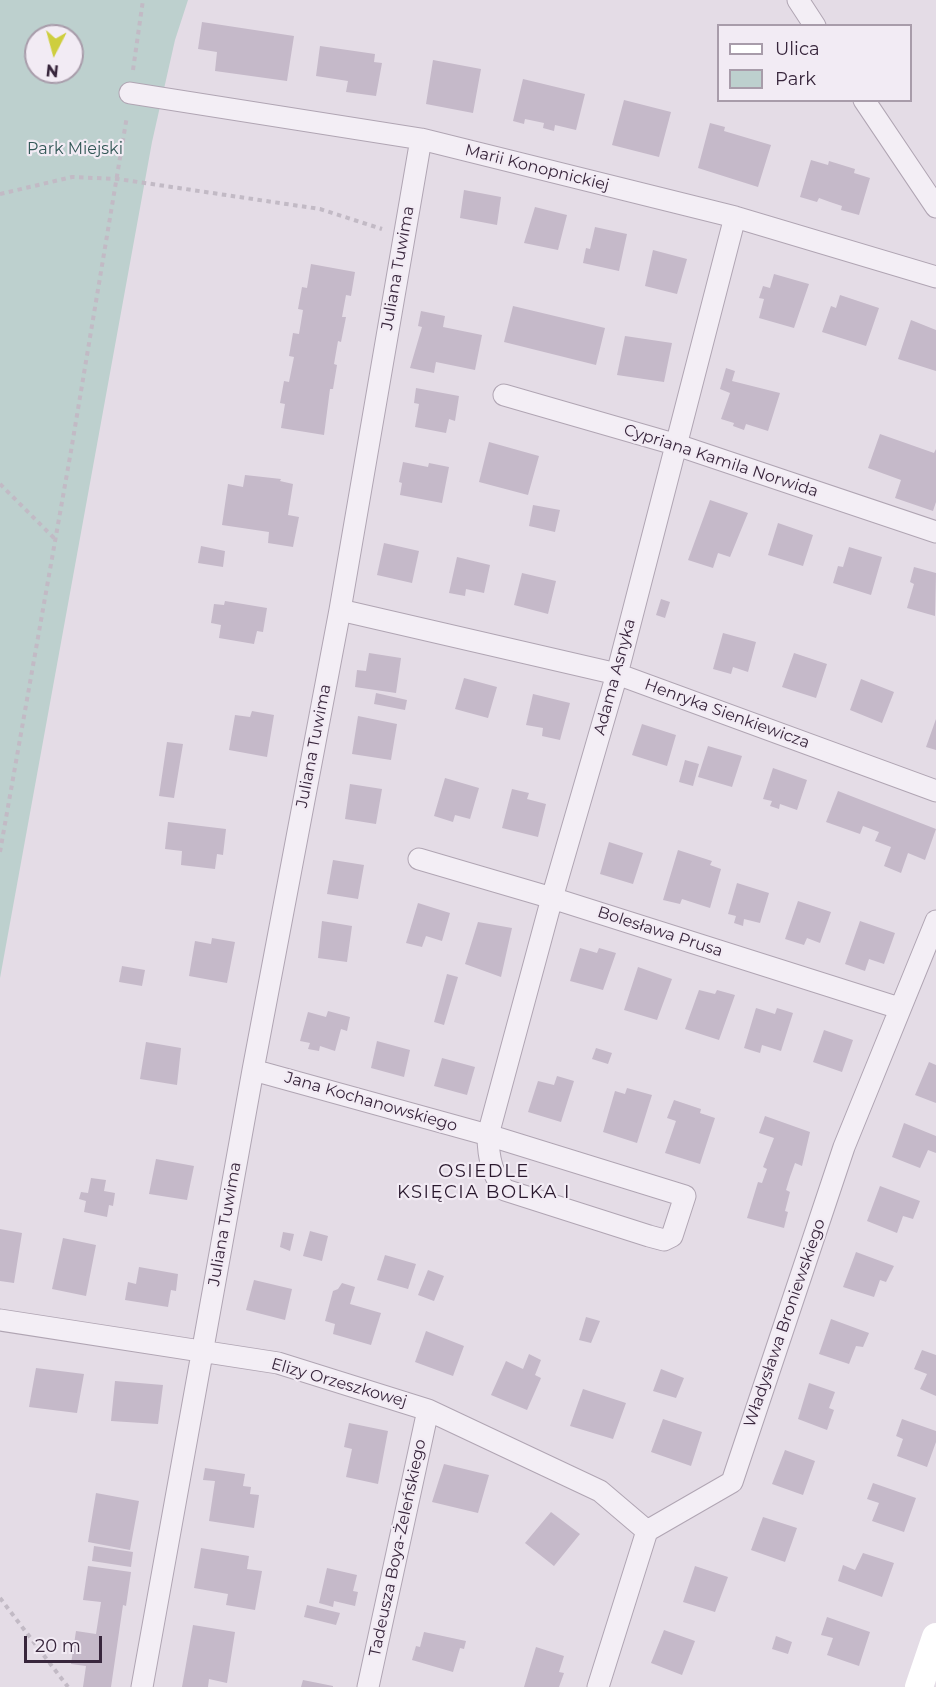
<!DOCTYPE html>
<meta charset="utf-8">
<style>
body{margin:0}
#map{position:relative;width:936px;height:1687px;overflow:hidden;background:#e4dce6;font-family:Montserrat,sans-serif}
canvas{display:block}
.legend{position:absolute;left:717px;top:24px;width:195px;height:78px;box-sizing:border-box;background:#f2ebf4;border:2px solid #a89caa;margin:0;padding:8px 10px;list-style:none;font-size:18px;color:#38263c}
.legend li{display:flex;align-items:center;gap:12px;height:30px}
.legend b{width:30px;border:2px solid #a89caa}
.north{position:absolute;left:24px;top:24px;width:60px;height:60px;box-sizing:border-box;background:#f2ebf4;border:2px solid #a89caa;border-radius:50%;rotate:186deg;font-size:16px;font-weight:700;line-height:24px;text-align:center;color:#38263c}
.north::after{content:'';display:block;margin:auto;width:21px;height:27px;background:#cece3e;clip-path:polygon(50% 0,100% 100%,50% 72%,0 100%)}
.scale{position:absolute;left:24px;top:1636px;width:78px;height:27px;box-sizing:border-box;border:3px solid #38263c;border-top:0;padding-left:8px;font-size:18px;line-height:21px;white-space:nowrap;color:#38263c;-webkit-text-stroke:4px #f2ebf4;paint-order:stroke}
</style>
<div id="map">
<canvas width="936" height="1687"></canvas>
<ul class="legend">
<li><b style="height:8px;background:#fff"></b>Ulica</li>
<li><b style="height:16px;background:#bdd0ce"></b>Park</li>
</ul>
<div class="north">N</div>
<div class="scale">20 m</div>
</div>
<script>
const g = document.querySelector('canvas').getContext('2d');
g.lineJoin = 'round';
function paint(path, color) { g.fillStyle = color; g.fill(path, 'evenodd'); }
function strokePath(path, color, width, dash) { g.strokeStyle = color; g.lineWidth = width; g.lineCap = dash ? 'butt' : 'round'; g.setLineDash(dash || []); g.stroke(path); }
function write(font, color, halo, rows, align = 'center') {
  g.font = font + ' Montserrat,sans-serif'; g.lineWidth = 4.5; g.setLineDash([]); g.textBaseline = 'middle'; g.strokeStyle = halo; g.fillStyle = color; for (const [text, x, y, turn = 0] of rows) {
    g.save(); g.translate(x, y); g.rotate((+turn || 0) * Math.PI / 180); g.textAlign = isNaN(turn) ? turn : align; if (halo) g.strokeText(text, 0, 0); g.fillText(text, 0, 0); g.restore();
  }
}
const green = new Path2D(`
 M0 0H188L175 40 152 142 0 978ZM36 36H72V72H36Z`);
const building = new Path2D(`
 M202 22 294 36 287 81 215 71 217 52 198 49Z
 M320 46 375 54 374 62 382 63 376 96 346 92 348 81 316 76Z
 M433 60 481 69 473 113 426 104Z
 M523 79 585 94 576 130 555 125 554 131 543 128 544 123 525 119 524 124 513 121Z
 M624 100 671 112 659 157 612 145Z
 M710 123 725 127 724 131 771 145 758 187 698 168Z
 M811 160 828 165 829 161 855 169 854 173 870 178 859 215 841 210 842 206 830 202 819 198 817 202 800 197Z
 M464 190 501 197 497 225 460 218Z
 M535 207 567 215 558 250 524 243Z
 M595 227 627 234 619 271 583 263 586 248 590 249Z
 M653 250 687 259 677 294 645 286Z
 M311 264 355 272 351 296 346 295 342 317H346L341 342 338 341 334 364 337 365 333 389H330L324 435 281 428 285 404 280 403 284 381 289 382 294 357 289 356 293 333 299 334 303 310 298 309 302 287 307 288Z
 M774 274 809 284 794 328 759 318 764 299 759 298 763 286 770 288Z
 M840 295 879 308 866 346 822 332 831 306 836 308Z
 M513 306 605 328 596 365 504 342Z
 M421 311 445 316 443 327 482 335 475 370 436 362 434 373 410 368 422 327 418 326Z
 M911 320 936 330V371L898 359Z
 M625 336 672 343 664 382 617 375Z
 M726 368 735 371 732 381 780 393 768 431 746 424 744 430 733 426 734 423 721 419 730 393 720 389Z
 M416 388 459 396 455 421 449 419 446 433 415 427 419 404 414 403Z
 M880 434 934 453 936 449V502L933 511 895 498 901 480 868 468Z
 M489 442 539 456 528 495 479 482Z
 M403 462 428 467 429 463 449 467 442 503 400 495 402 483 399 482Z
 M245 475 281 479 280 481 293 484 288 515 299 517 293 547 268 543 269 532 222 525 228 484 243 487Z
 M710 500 748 513 730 557 718 553 713 568 688 560Z
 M533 505 560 510 555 532 529 526Z
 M778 523 813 535 803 566 768 555Z
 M384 543 419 551 412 583 377 575Z
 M201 546 225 551 223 567 198 563Z
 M849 547 882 557 871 595 833 583 838 566 843 567Z
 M457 557 490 565 484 593 466 589 465 596 449 593Z
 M914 567 936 573 935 616 907 608 914 584 910 582Z
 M522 573 556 581 548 614 514 605Z
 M661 599 670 602 665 618 656 615Z
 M225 601 267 608 263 632 257 631 254 644 219 638 221 625 211 623 214 604 224 605Z
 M723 633 756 642 748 672 733 667 731 674 713 669Z
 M369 653 401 658 396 693 355 687 357 670 366 671Z
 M794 653 827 664 816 698 782 687Z
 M464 678 497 687 488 718 455 709Z
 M861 679 894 692 882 723 850 710Z
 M376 693 407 700 405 710 374 704Z
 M533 694 570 703 560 740 542 736 543 728 526 725Z
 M252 711 274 715 267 757 229 750 235 715 250 717Z
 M358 716 397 724 391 760 352 754Z
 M936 719V750L926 747Z
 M642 724 676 735 667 766 632 755Z
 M167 742 183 744 174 798 159 796Z
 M708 746 742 756 732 787 698 777Z
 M685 760 699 764 693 786 679 782Z
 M773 768 807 780 797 810 780 804 779 809 770 806 772 801 763 799Z
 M445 778 479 788 470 819 455 815 453 822 434 816Z
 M350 784 382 789 376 824 345 819Z
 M512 789 529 793 527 799 546 804 538 837 502 828Z
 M838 791 936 829 925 860 908 853 901 873 884 866 891 847 875 841 879 832 863 826 860 834 826 822Z
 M168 822 226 829 223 855 217 854 215 869 181 865 182 851 165 849Z
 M609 842 643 853 633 884 600 874Z
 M678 850 712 861 710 865 721 869 710 908 682 899 680 904 663 900Z
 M333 860 364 865 358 899 327 894Z
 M737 883 769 893 760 923 744 919 743 926 734 923 736 916 728 914Z
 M798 901 831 912 820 943 807 938 804 945 785 939Z
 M418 903 450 913 442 941 426 936 422 947 406 943Z
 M322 921 352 926 347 962 318 958Z
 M860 921 895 933 884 964 869 959 865 971 845 964Z
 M478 922 512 928 501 977 465 964Z
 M212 938 235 942 227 983 189 976 195 941 211 944Z
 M580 948 597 953 599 948 616 953 603 990 570 981Z
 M122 966 145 970 142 986 119 982Z
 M638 967 672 979 657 1020 624 1010Z
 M447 974 458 977 444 1025 434 1022Z
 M699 990 715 994 717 990 735 995 719 1040 685 1029Z
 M756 1008 775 1014 777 1008 793 1013 781 1051 762 1045 760 1053 744 1048Z
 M328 1011 350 1017 347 1031 341 1029 335 1051 320 1046 319 1051 308 1049 310 1043 300 1041 308 1012 326 1017Z
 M824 1030 853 1040 842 1072 813 1062Z
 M377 1041 410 1050 404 1077 371 1068Z
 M146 1042 181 1048 177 1085 140 1079Z
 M596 1048 612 1053 608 1064 592 1059Z
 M442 1058 475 1067 467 1095 434 1086Z
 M929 1062 936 1065V1103L915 1095Z
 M557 1076 574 1081 561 1122 528 1112 538 1081 554 1085Z
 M627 1088 652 1095 637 1143 603 1132 615 1091 625 1094Z
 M674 1100 701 1109 700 1113 715 1118 700 1164 665 1153 676 1121 667 1118Z
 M765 1116 810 1132 802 1166 795 1163 790 1177 786 1190 790 1192 785 1211 788 1212 784 1228 747 1218 758 1182 762 1183 767 1169 763 1167 774 1138 759 1133Z
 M904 1123 936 1136V1153L928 1150 920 1168 892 1157Z
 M156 1159 194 1166 187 1200 149 1194Z
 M91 1178 106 1180 104 1191 115 1193 113 1206 109 1205 107 1217 84 1212 86 1201 79 1199 81 1192 88 1193Z
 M880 1186 920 1201 913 1219 903 1216 897 1233 867 1221Z
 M0 1229 22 1233 14 1283 0 1281Z
 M310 1231 328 1236 322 1261 303 1256Z
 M283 1232 294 1234 290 1251 280 1247Z
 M63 1238 96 1245 86 1296 52 1289Z
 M856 1252 894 1266 886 1282 880 1280 874 1297 843 1287Z
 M385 1255 416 1264 408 1289 377 1280Z
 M139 1267 178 1274 176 1291 171 1290 168 1307 125 1300 128 1282 136 1284Z
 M428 1270 444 1276 434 1301 418 1295Z
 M254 1280 292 1289 285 1320 246 1310Z
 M342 1283 355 1287 350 1304 381 1313 371 1345 333 1334 335 1324 325 1321 333 1291 338 1289Z
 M586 1317 600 1321 591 1343 579 1340Z
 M831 1319 869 1333 863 1347 856 1346 849 1364 819 1354Z
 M426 1331 464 1346 453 1376 415 1362Z
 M922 1350 936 1355V1396L920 1389 927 1374 914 1369Z
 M529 1354 541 1360 535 1375 541 1378 527 1410 491 1395 506 1361 523 1369Z
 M36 1368 84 1374 77 1413 29 1407Z
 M661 1369 684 1378 676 1398 653 1391Z
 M115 1381 163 1385 158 1424 111 1421Z
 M809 1383 835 1392 829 1408 834 1410 827 1430 798 1419Z
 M583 1389 626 1403 613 1439 570 1426Z
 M663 1419 702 1432 691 1466 651 1452Z
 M902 1419 936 1431V1442L927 1467 897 1456 903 1439 896 1436Z
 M349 1423 388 1431 378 1484 346 1477 352 1449 344 1447Z
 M785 1450 815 1461 803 1495 772 1484Z
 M444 1464 489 1475 478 1513 432 1502Z
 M205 1468 245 1474 243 1486 251 1487 250 1494 259 1495 254 1528 209 1521 215 1481 203 1480Z
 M873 1483 916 1498 904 1532 872 1521 879 1503 867 1499Z
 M96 1493 139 1501 130 1550 88 1542Z
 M551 1512 580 1534 554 1566 525 1543Z
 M763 1517 797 1528 785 1562 751 1550Z
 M94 1546 133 1552 131 1567 92 1561Z
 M201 1548 249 1556 247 1569 262 1571 255 1610 226 1605 228 1594 194 1588Z
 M863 1553 894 1563 882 1597 838 1581 843 1565 855 1570Z
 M88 1566 131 1572 126 1606 123 1605 111 1687H83L86 1666 71 1664 76 1631 96 1634 101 1602 83 1600Z
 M695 1566 728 1577 715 1612 683 1602Z
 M327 1568 357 1575 353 1591 358 1592 355 1606 334 1601 333 1607 319 1603Z
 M307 1605 340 1613 336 1625 304 1617Z
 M827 1617 870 1632 859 1666 827 1655 833 1638 821 1635Z
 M193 1625 235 1632 227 1683 209 1679 208 1687H182Z
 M664 1630 695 1641 682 1675 651 1663Z
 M424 1632 466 1641 464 1649 460 1648 453 1672 412 1660 416 1646 420 1647Z
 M776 1636 792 1642 788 1654 772 1649Z
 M536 1647 564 1656 559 1672 564 1673 559 1687H524Z
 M303 1680 333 1686V1687H301Z`);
const path = new Path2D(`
 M133 70 143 0
 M0 194 72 177 118 179 320 209 382 229
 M0 484 54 538
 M0 852 71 451 127 116
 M0 1598 68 1687`);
const minor = new Path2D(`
 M798 0 815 26
 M130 93 421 139 735 217 936 277
 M864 100 936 207
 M504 395 674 444 936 532
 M340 610 617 674 936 791
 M419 859 552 898 899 1008
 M253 1070 488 1135 685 1196 672 1236 664 1240 649 1236 505 1190C491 1175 488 1155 488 1135L552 898 617 674 735 217
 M0 1320 278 1363 428 1410 600 1491 647 1531
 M142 1687 253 1070 340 610 421 139
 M368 1687 428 1410
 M598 1687 647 1531 732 1482 844 1147 936 921`);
const secondary = new Path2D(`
 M919 1687 936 1637`);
const parkNames = [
 ["Park Miejski",75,149]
];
const streetNames = [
 ["Marii Konopnickiej",537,168,14],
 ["Juliana Tuwima",398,268,-80],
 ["Cypriana Kamila Norwida",721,461,18],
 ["Adama Asnyka",615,677,-75],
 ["Henryka Sienkiewicza",727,714,20],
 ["Juliana Tuwima",314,746,-79],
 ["Bolesława Prusa",660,932,18],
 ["Jana Kochanowskiego",371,1102,16],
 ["Juliana Tuwima",225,1224,-80],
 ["Władysława Broniewskiego",785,1323,-71],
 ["Elizy Orzeszkowej",339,1383,16],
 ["Tadeusza Boya-Żeleńskiego",398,1548,-78]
];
const neighbourhoodNames = [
 ["OSIEDLE",484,1172],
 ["KSIĘCIA BOLKA I",484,1193]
];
paint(green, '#bdd0ce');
paint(building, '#c5b9c9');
strokePath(minor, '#b0a5b3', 23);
strokePath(path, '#c2bac5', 4, [4.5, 4.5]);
strokePath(minor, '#f3eef5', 21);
strokePath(secondary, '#fff', 28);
write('16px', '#335857', '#f2ebf4', parkNames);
write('16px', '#38263c', '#f2ebf4', streetNames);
g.letterSpacing = '1.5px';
write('18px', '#29182d', '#f2ebf4', neighbourhoodNames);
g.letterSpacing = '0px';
</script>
